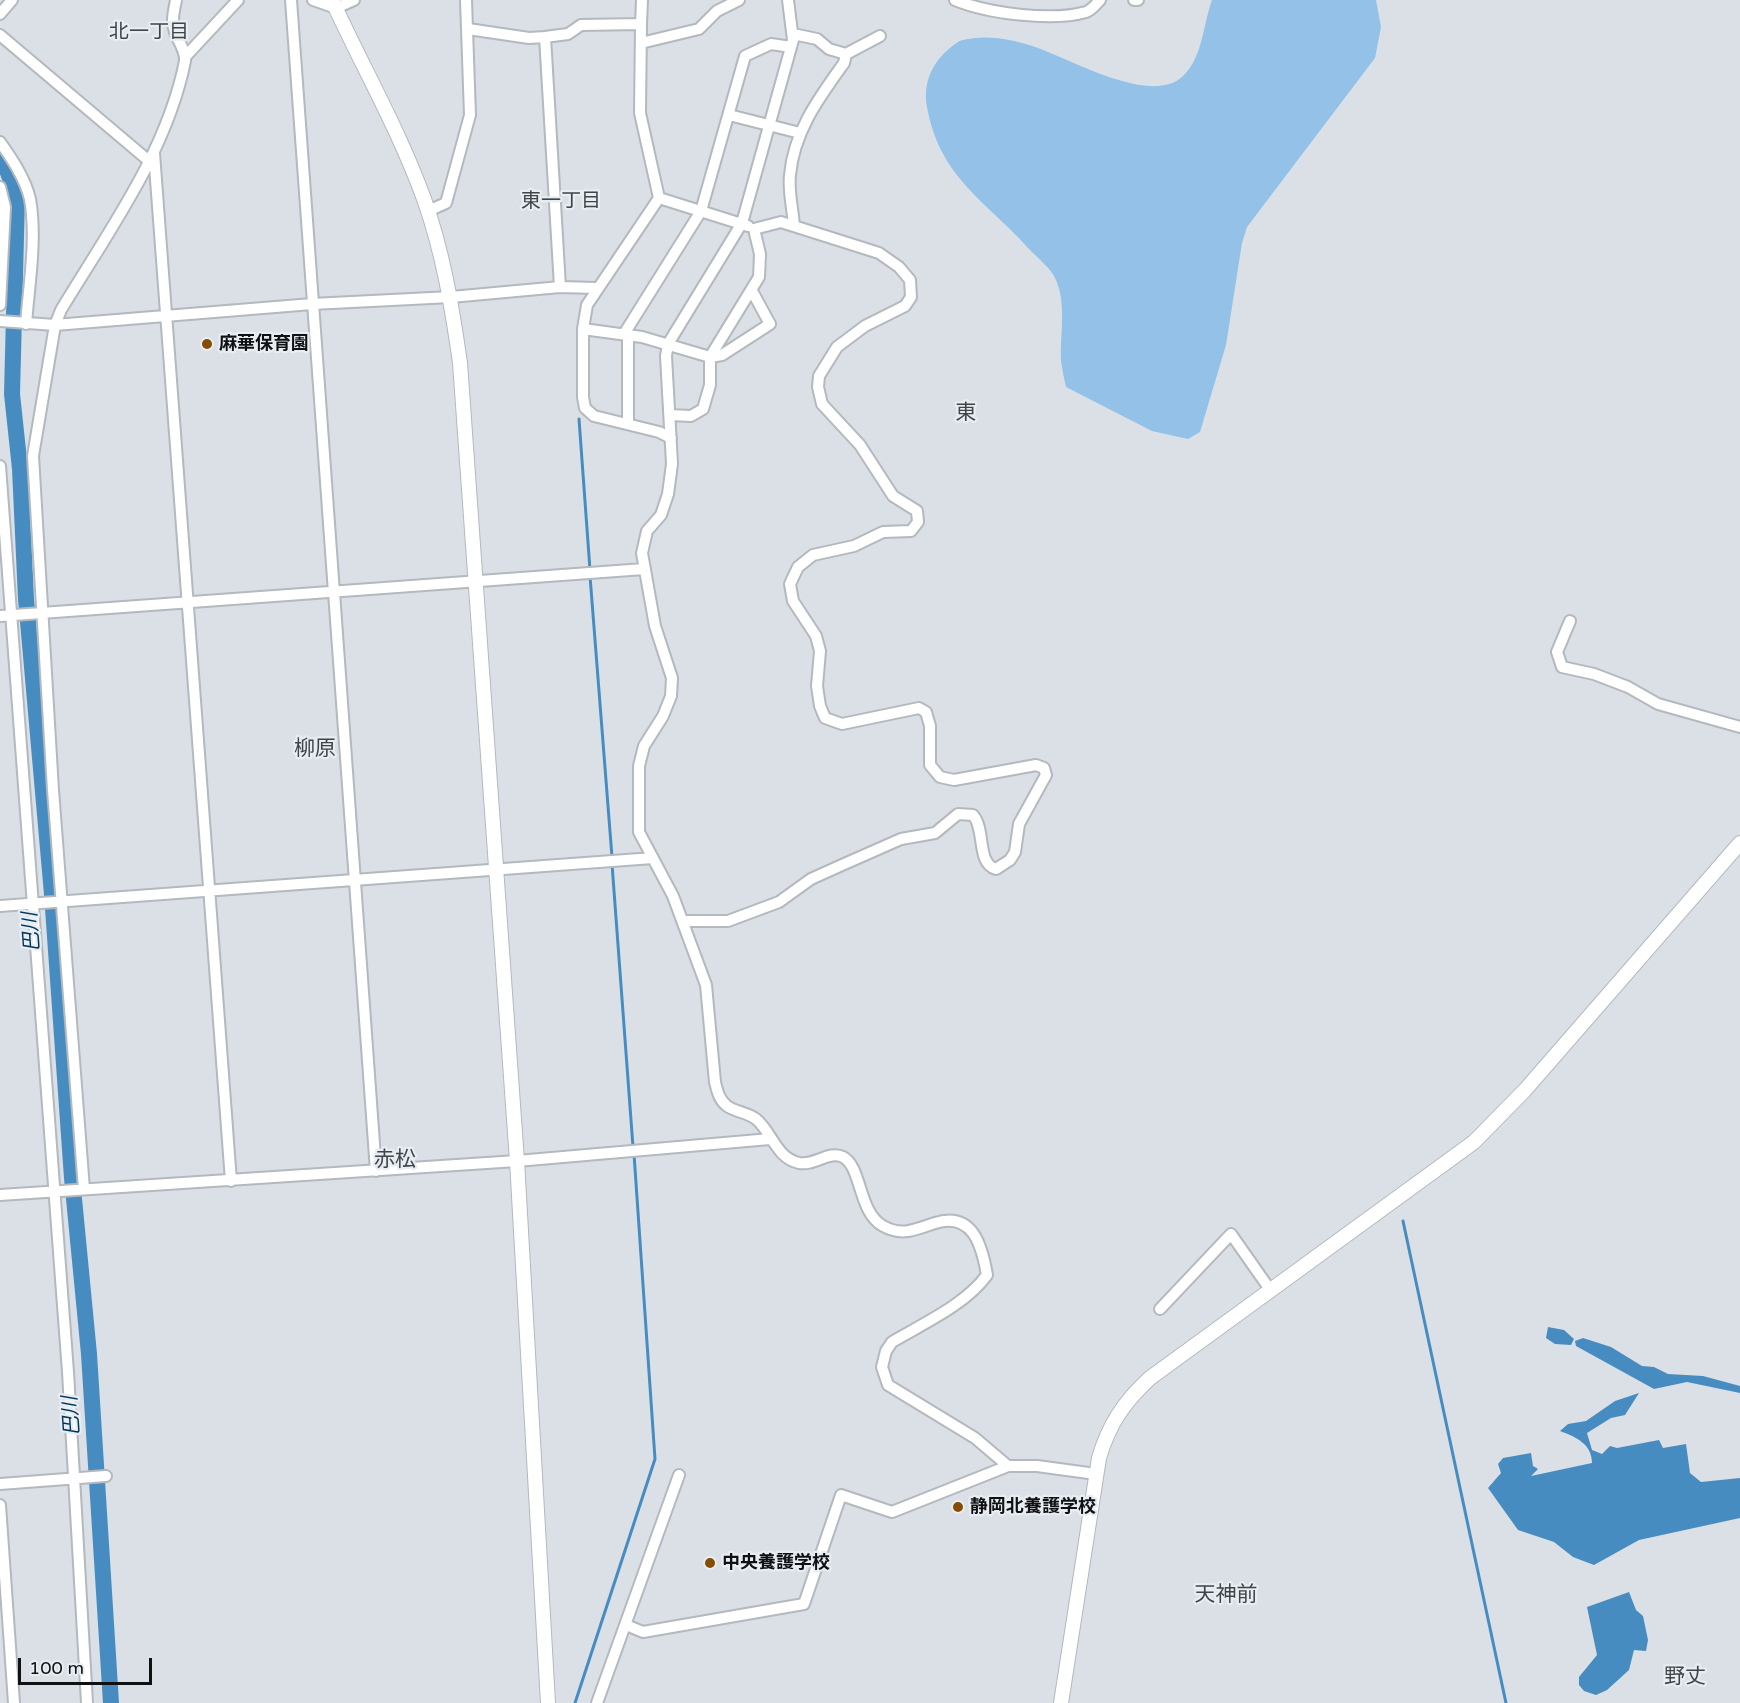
<!DOCTYPE html>
<meta charset="utf-8">
<style>
body{margin:0}
#map{position:relative;width:1740px;height:1703px;overflow:hidden;background:#dae0e5;font-family:"Varela Round",sans-serif}
canvas{display:block}
.scale{position:absolute;left:18px;top:1658px;width:134px;height:27px;box-sizing:border-box;border:3px solid #0f1113;border-top:0;padding-left:8px;font-size:18px;line-height:21px;white-space:nowrap;color:#0f1113;-webkit-text-stroke:4px #e7edf2;paint-order:stroke}
</style>
<div id="map">
<canvas width="1740" height="1703"></canvas>
<div class="scale">100 m</div>
</div>
<script>
const g = document.querySelector('canvas').getContext('2d');
g.lineJoin = 'round';
function paint(path, color) { g.fillStyle = color; g.fill(path, 'evenodd'); }
function strokePath(path, color, width, dash) { g.strokeStyle = color; g.lineWidth = width; g.lineCap = dash ? 'butt' : 'round'; g.setLineDash(dash || []); g.stroke(path); }
function write(font, color, halo, rows, align = 'center') {
  g.font = font + ' "Varela Round","Noto Sans JP",sans-serif'; g.lineWidth = 4.5; g.setLineDash([]); g.textBaseline = 'middle'; g.strokeStyle = halo; g.fillStyle = color; for (const [text, x, y, turn = 0] of rows) {
    g.save(); g.translate(x, y); g.rotate((+turn || 0) * Math.PI / 180); g.textAlign = isNaN(turn) ? turn : align; if (halo) g.strokeText(text, 0, 0); g.fillText(text, 0, 0); g.restore();
  }
}
const green = new Path2D(`
 M1212 0H1376L1381 27 1375 58 1247 227 1242 243 1226 345 1200 432 1188 439 1152 431 1066 387C1064 378 1062 369 1061 360 1060 334 1067 302 1055 278 1051 269 1039 259 1031 251 987 201 940 179 927 107 922 80 935 57 958 42 963 39 969 39 975 38 993 36 1012 40 1029 45 1065 55 1150 108 1183 76 1203 57 1203 24 1212 0Z`);
const water = new Path2D(`
 M1548 1327 1564 1330 1574 1339 1571 1345 1555 1344 1546 1338Z
 M1583 1338 1611 1347 1642 1366 1654 1367 1668 1374 1703 1376 1740 1386V1393L1687 1382 1654 1389 1576 1346 1575 1341Z
 M1639 1393 1625 1415 1611 1418 1587 1433 1592 1450 1602 1454 1610 1446 1617 1448 1659 1440 1663 1448 1686 1444 1690 1473 1701 1482 1740 1478V1518L1639 1540 1594 1565 1573 1557 1554 1542 1518 1530 1488 1488 1501 1473 1498 1464 1503 1458 1531 1453 1533 1466 1538 1469 1531 1476 1592 1463C1592 1444 1576 1437 1560 1431L1568 1424 1586 1421 1615 1401Z
 M1629 1592 1636 1610 1643 1616 1648 1640 1646 1651 1634 1650 1629 1670 1607 1690 1596 1695 1584 1691 1579 1685V1677L1597 1655 1587 1607Z`);
const stream = new Path2D(`
 M579 419 590 570
 M590 576 612 857
 M612 864 633 1147
 M1403 1221 1506 1703
 M575 1703 655 1459 634 1154`);
const river = new Path2D(`
 M0 161 7 170 17 197 12 394 20 469 26 599 52 894 72 1178 89 1354 111 1703`);
const minor = new Path2D(`
 M291 0 376 1171
 M313 0 336 8 354 0
 M788 0 793 40 742 223 668 344 666 356 672 464 668 494 661 515 647 531 642 553 655 626 672 678 671 696 663 716 644 746 639 766V832L673 896 706 985 715 1082C717 1090 719 1100 727 1106 735 1112 747 1112 756 1119 772 1132 776 1158 799 1163 815 1166 829 1150 843 1157 862 1167 858 1212 883 1226 903 1237 916 1229 935 1223 973 1211 982 1246 987 1275 965 1305 924 1323 892 1342L886 1351 882 1367 888 1385 975 1438 1008 1466
 M955 0C987 13 1051 22 1086 12 1092 10 1096 4 1100 0
 M1134 0H1138
 M0 14 12 0
 M641 24 642 0
 M468 29 529 38 545 37
 M793 34 817 39 829 49 846 54 880 36
 M0 35 149 161
 M641 43 699 29 717 11 739 0
 M185 57 238 0
 M729 115 800 133
 M0 142C12 159 25 178 30 199 37 238 29 284 26 324
 M154 153 231 1181
 M0 187 5 207 0 305
 M659 198 748 226
 M428 211 446 203 470 115 466 0
 M794 226C793 210 788 191 790 175 794 131 819 98 844 63L846 54
 M560 287 545 37 568 34 581 25 641 24 640 113 659 198 587 305 583 329V397L585 408 594 416 659 432 671 438
 M0 321 55 325 312 304 451 297 560 287 596 288
 M583 329 642 337 710 357 759 277 760 254 754 229 781 222 879 253 899 267 910 280 911 297 905 306 865 326 837 347 819 376 818 387 822 404 860 445 893 496 917 511 918 522 911 531 883 532 854 546 813 555 798 567 790 584 793 601 816 636 820 651 817 686 820 706 825 718 842 724 919 708 926 712 930 726V765L940 777 954 780 1036 765 1044 768 1046 775 1019 824 1015 852 1010 860 996 869C976 863 986 830 973 815L958 814 935 833 901 839 842 865 811 879 779 902 728 921H683
 M624 334 701 211 745 56 771 44 791 47
 M670 415 691 416 703 409 710 385V357L722 355 770 324 752 291
 M628 423V335
 M0 466 68 1372 87 1703
 M0 616 644 569
 M1570 621 1557 652 1562 667 1594 674 1628 687 1658 704 1740 727
 M0 906 653 858
 M84 1189 53 790 33 456 55 325 61 310C108 232 167 152 185 61 186 51 178 41 175 32 171 21 174 11 176 0
 M0 1195 517 1161 770 1139
 M1160 1309 1231 1234 1271 1291
 M0 1484 106 1476
 M0 1505 14 1703
 M626 1625 643 1632 804 1604 841 1495 892 1512 1008 1466H1037L1096 1474
 M597 1703 679 1475`);
const tertiary = new Path2D(`
 M332 0C362 66 399 130 424 199 443 252 452 307 460 363L517 1161 548 1703
 M1061 1703 1099 1458C1109 1424 1124 1402 1150 1378L1474 1142 1525 1090 1740 843`);
const markers = [
 [207,344,6,"#864d00"],
 [958,1507,6,"#864d00"],
 [710,1563,6,"#864d00"]
];
const poiNames = [
 ["麻華保育園",219,344],
 ["静岡北養護学校",970,1507],
 ["中央養護学校",722,1563]
];
const neighbourhoodNames = [
 ["北一丁目",149,33],
 ["東一丁目",561,202]
];
const waterNames = [
 ["巴川",32,932,-94],
 ["巴川",72,1416,-94]
];
const quarterNames = [
 ["東",966,413],
 ["柳原",315,749],
 ["赤松",395,1160],
 ["天神前",1226,1595],
 ["野丈",1685,1677]
];
paint(green, '#93c1e7');
paint(water, '#478cc1');
strokePath(stream, '#478cc1', 3);
strokePath(river, '#478cc1', 16);
strokePath(minor, '#b3b9be', 14);
strokePath(tertiary, '#b3b9be', 16);
strokePath(minor, '#fff', 10);
strokePath(tertiary, '#fff', 14);
for (const [x, y, r, color] of markers) { const dot = new Path2D(); dot.arc(x, y, r, 0, 2 * Math.PI); g.fillStyle = color; g.fill(dot); strokePath(dot, '#e7edf2', 2); }
write('bold 18px', '#0f1113', '#e7edf2', poiNames, 'left');
write('20px', '#414549', '#e7edf2', neighbourhoodNames);
write('italic 20px', '#00365a', '#e7edf2', waterNames);
write('21px', '#414549', '#e7edf2', quarterNames);
</script>
